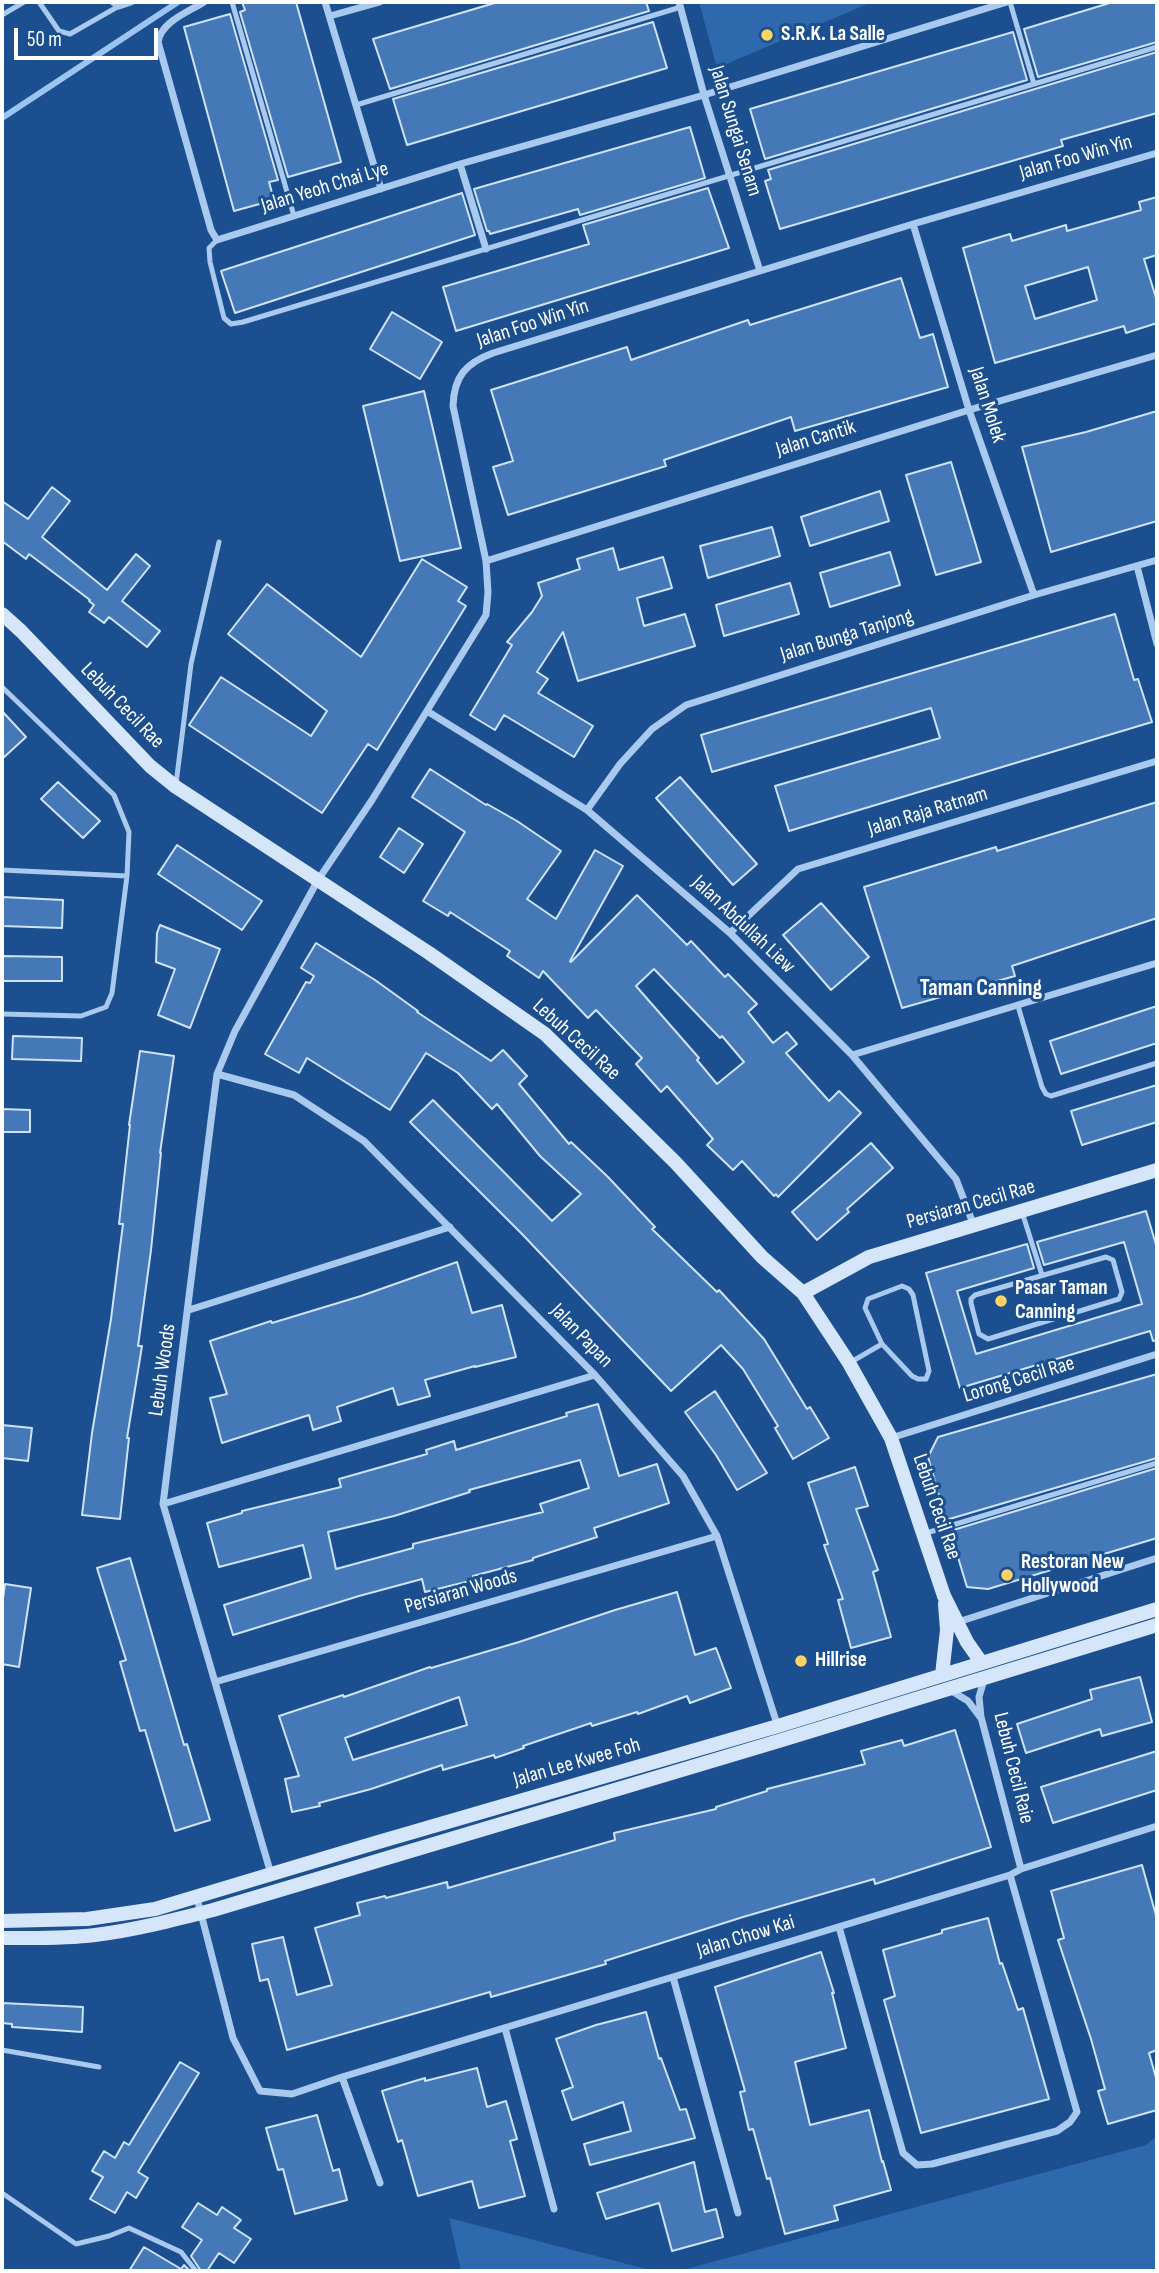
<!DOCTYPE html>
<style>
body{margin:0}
#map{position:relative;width:1159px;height:2273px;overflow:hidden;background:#1b4f8f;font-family:"Sofia Sans Condensed",sans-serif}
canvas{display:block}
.frame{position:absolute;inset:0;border:4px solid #fff;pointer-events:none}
.scale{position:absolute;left:14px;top:28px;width:144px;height:32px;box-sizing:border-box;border:4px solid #fff;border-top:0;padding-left:9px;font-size:21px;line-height:24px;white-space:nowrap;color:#fff;-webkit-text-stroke:5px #1b4f8f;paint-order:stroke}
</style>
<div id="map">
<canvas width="1159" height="2273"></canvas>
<div class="frame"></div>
<div class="scale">50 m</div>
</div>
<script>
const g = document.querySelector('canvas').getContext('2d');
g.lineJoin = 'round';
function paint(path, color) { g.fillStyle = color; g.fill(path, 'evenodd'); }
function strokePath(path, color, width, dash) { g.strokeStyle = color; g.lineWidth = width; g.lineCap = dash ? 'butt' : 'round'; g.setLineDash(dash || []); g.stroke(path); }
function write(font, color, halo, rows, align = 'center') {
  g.font = font + ' "Sofia Sans Condensed",sans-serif'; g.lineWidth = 6; g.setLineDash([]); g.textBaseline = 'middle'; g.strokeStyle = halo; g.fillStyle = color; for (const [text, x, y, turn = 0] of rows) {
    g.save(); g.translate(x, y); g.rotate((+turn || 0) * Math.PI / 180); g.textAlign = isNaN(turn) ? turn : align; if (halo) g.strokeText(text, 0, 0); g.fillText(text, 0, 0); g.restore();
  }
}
const green = new Path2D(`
 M699 2H872L717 68Z
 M1157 2136V2271H679L1146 2145Z
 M449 2218 654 2271H461Z`);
const stream = new Path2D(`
 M2 118 178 2`);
const building = new Path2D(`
 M242 2H296L341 162 288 177 240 12 245 10Z
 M498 2H646L649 11 390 89 373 39Z
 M1113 2H1157V42L1038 77 1024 29Z
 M230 14 278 180 269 182 274 200 234 211 184 27Z
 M653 22 667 68 407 145 393 99Z
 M1013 32 1027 80 765 159 750 109Z
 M1157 52V113L1061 140 1063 146 780 229 765 181 771 179 768 170Z
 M690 127 705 178 580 215 578 209 490 234 489 231H487L474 189Z
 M708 188 729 248 456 331 443 287 589 244 583 225Z
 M462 193 475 235 235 313 221 271Z
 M1157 197V255L1144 259 1157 301V323L1126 333 1124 326 995 363 963 248 1010 234 1012 241 1066 225 1067 231 1141 210 1139 202ZM1088 267 1097 300 1035 319 1025 286Z
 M901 278 920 338 933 334 948 387 795 431 791 417 664 460 666 466 508 515 493 467 513 461 491 390 627 347 631 360 748 320 750 325Z
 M392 312 442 342 420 379 370 349Z
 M424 391 461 548 400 561 363 406Z
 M1157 411V521L1051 552 1022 447 1086 432Z
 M951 462 981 562 936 575 906 475Z
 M52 487 70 501 42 537 107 590 136 554 150 566 122 601 160 631 147 647 109 617 104 623 89 612 94 605 89 601 90 600 29 554 26 559 2 541V501L28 519Z
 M880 491 889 521 810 546 801 517Z
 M772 527 780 556 708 578 700 546Z
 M613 548 619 570 663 557 672 588 637 598 644 626 685 614 695 646 578 681 563 632 537 672 548 679 538 693 593 726 574 757 504 715 495 730 470 715 512 645 507 642 532 612 542 596 538 583 580 569 577 559Z
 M890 552 900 585 830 607 820 573Z
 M422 559 467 587 458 601 466 606 377 750 368 744 322 813 189 725 221 677 311 736 327 711 228 634 267 584 361 657Z
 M790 583 799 614 724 636 716 605Z
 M1115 614 1134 680 1138 679 1152 722 789 831 775 786 940 738 931 708 712 772 701 735Z
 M2 711 26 737 2 759Z
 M430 769 486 805 487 804 517 821 561 851 527 899 556 919 595 850 623 866 570 961 571 962 637 895 687 945 691 941 725 977 728 974 757 1004 748 1012 773 1043 787 1032 797 1044 786 1053 829 1101 839 1091 861 1113 778 1197 776 1194 774 1196 742 1161 733 1170 707 1145 713 1139 667 1086 661 1092 636 1064 642 1058 596 1010 588 1018 543 971 539 978 507 956 510 951 450 912 448 916 423 901 465 832 412 797ZM654 969 720 1038 722 1036 744 1062 717 1084 697 1060 699 1058 636 986Z
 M680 777 757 864 733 885 656 798Z
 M58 782 100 821 83 838 41 799Z
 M1157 802V918L1012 966 1015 976 902 1008 864 887 996 847 997 851Z
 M399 828 423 844 404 873 380 857Z
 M177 845 262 901 242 930 158 874Z
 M2 897 63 900 62 928 2 926Z
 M821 903 869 957 831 990 783 935Z
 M160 925 220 949 190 1028 158 1015 175 969 156 962 157 933Z
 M316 943 375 980 418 1011 417 1012 491 1061 503 1050 527 1076 519 1084 569 1144 571 1142 608 1177 655 1227 652 1229 717 1292 719 1290 764 1339 807 1409 810 1407 829 1438 793 1459 775 1428 778 1426 743 1369 721 1345 671 1391 522 1234 410 1122 433 1100 552 1221 581 1194 540 1156 497 1104 492 1109 458 1073 426 1053 390 1110 307 1058 299 1073 265 1054 306 982 310 983 314 976 301 968Z
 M2 956 62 957V981H2Z
 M1157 1006V1043L1061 1074 1050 1041Z
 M13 1036 82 1038 81 1061 12 1059Z
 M140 1051 174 1056 160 1153H161L151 1250 138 1346H142L127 1438H129L120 1519 82 1515 92 1433 111 1319 123 1224H119L130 1125H129Z
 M1157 1085V1122L1082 1145 1071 1111Z
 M2 1109 30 1110V1132H2Z
 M871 1143 893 1168 847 1209 849 1212 817 1240 792 1212Z
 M1146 1211 1157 1248V1340L1153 1341 1150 1331 960 1388 926 1273 1027 1244 1034 1268 957 1291 976 1354 1142 1304 1124 1242 1044 1265 1037 1242Z
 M457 1262 472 1313 502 1305 516 1357 475 1367V1366L425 1380 430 1396 398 1405 393 1388 337 1407 341 1421 313 1430 309 1415 222 1443 210 1398 227 1394 210 1341 271 1321 272 1323 361 1296Z
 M1157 1374V1458L946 1520 928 1457 938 1437Z
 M715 1391 767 1473 737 1490 716 1455 685 1412Z
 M598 1404 619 1476 657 1464 669 1503 594 1528 597 1537 533 1558V1560L473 1576 474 1580 425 1592 422 1579 359 1596 233 1635 224 1605 311 1578 303 1545 219 1567 207 1523 242 1513V1511L341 1487 339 1479 427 1454 426 1450 454 1441 456 1450 567 1416 566 1413ZM580 1460 589 1488 540 1504 543 1512 413 1544V1548L336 1569 328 1532 394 1516 470 1492 469 1490Z
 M2 1425 32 1428 28 1461 2 1458Z
 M855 1467 868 1506 856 1509 878 1570 873 1572 891 1637 851 1648 838 1600 843 1599 824 1545 828 1544 808 1483Z
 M1157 1468V1538L988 1589 967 1587 950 1531Z
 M130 1558 184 1745 187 1744 210 1820 175 1831 145 1730 140 1731 120 1662 126 1660 97 1568Z
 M5 1584 31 1588 19 1667 2 1664V1606Z
 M677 1592 695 1655 716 1648 731 1688 690 1703 687 1696 638 1714 637 1712 592 1726 591 1723 523 1746 524 1748 495 1758 494 1755 443 1770 442 1765 371 1789 319 1803 320 1806 292 1812 285 1779 299 1776 279 1716 343 1695 344 1697 430 1667 431 1668 519 1642 615 1610ZM459 1697 467 1725 353 1760 345 1738Z
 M1140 1677 1152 1722 1102 1736 1100 1729 1026 1753 1017 1724 1092 1699 1090 1690Z
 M955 1730 991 1847 875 1884 874 1879 743 1917 605 1961 606 1964 491 1997 490 1992 287 2050 268 1979 260 1981 252 1944 283 1937 297 1995 332 1985 315 1928 360 1915 357 1903 385 1896 386 1898 447 1882 448 1888 615 1840 614 1833 716 1809V1807L767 1791V1789L865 1764 861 1751 902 1740 904 1746Z
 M1157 1751V1790L1053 1823 1041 1787Z
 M1142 1865 1157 1919V2050L1149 2053 1157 2081V2110L1108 2124 1098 2091 1105 2089 1091 2039 1058 1940 1064 1938 1051 1891Z
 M988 1918 1000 1964 1002 1963 1018 2010 1023 2008 1049 2099 921 2133 884 2000 895 1996 883 1950 942 1933V1930Z
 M821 1952 834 1993H832L846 2048 795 2062 810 2125 869 2110 882 2162 883 2161 891 2190 834 2206 838 2220 785 2234 770 2178 767 2179 753 2129 749 2130 740 2092 745 2091 715 1987Z
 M2 2003 83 2007 82 2032 12 2027V2024L2 2023Z
 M646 2012 659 2059 661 2058 680 2110 686 2109 695 2138 590 2165 584 2144 631 2131 623 2102 572 2120 562 2091 573 2087 556 2039 596 2025Z
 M180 2062 199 2073 138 2172 148 2178 136 2198 127 2192 115 2213 90 2199 103 2177 92 2171 104 2151 115 2158 124 2142 129 2145Z
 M477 2068 487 2107 506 2101 517 2139 510 2141 525 2196 479 2208 472 2181 418 2196 402 2140 398 2142 382 2091 425 2078V2081Z
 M317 2115 333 2171 339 2169 347 2200 295 2214 283 2169 278 2170 266 2128Z
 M694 2162 705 2212 716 2209 723 2237 672 2251 659 2203 606 2219 597 2193Z
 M198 2203 217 2215 222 2207 241 2220 234 2228 251 2239 234 2263 219 2253 207 2271H201L191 2256 202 2240 182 2227Z
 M144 2247 181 2269 184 2265 190 2271H129Z`);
const lane = new Path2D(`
 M39 2 59 31 70 34 119 6
 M232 2 294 216
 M1010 2 1034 84
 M2 15 24 2
 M356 105 681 7
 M217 240 209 248 210 262 224 318 231 324 243 322 1157 47
 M2 687 114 795 129 832 127 876 112 993 106 1007 81 1016 2 1014
 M176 784 191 664 219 542
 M2 870 127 876
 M1018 1006 1042 1087 1046 1094 1051 1096 1157 1063
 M1022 1212 1042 1275
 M1106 1257 1113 1260 1122 1292 1119 1299 988 1339 979 1334 971 1303V1299L975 1295Z
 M902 1286 909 1289 913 1295 929 1371 926 1379H918L912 1376 882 1344 865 1308 868 1299Z
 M851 1362 882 1344
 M923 1534 1157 1463
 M2 2050 99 2067
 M2 2193 76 2244 109 2236 129 2228 181 2252 196 2271`);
const street = new Path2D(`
 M113 2 119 6 131 2
 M204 2C188 12 161 22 158 42L211 230 217 240 460 164 704 95 1007 2
 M325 2 381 189
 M679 2 704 95 760 271
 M330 16 380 2
 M460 164 486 249
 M913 224 969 410 1034 595
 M486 561 969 410 1157 355
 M1137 566 1157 644
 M427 711 587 810 730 933 852 1055 956 1179 974 1226
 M587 810 620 764 652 729 686 705 1034 595 1157 560
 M730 933 798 869 1157 761
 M852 1055 1157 963
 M217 1074 294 1095 364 1141 595 1375 683 1476 717 1536 778 1727
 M189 1310 450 1227
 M891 1438 1157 1354
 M163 1504 595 1375
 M958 1622 1157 1558
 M984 1680 979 1697 981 1717 1021 1869
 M215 1682 717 1536
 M950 1690 968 1701 980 1717
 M271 1874 163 1504 211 1121 217 1074 235 1031 318 880 372 800 486 615 488 592 486 561 453 406C454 376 466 363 493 353L913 224 1157 153
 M197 1898 233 2038 260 2091 292 2094 342 2077 1010 1875 1021 1869 1157 1826
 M839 1927 903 2153 917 2165 932 2164 1057 2131 1070 2122 1077 2112 1010 1875
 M673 1977 738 2213
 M505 2028 554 2209
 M342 2077 380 2183`);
const secondary = new Path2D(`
 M2 614 21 631 150 766 176 787 429 953 545 1034 676 1163 762 1257 803 1293 849 1363 891 1438 944 1596 967 1642 981 1662
 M803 1293 869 1257 1157 1170
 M942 1675 947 1630 945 1604
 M2 1921 87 1919 155 1909 375 1843 778 1726 1157 1609
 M2 1938C33 1938 64 1939 95 1935 135 1930 174 1920 213 1910L782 1740 1157 1625`);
const markers = [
 [767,35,7,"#ffd166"],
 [1001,1301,7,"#ffd166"],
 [1007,1575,7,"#ffd166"],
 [801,1661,7,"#ffd166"]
];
const poiNames = [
 ["S.R.K. La Salle",781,35],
 ["Pasar Taman",1015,1289],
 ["Canning",1015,1313],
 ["Restoran New",1021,1563],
 ["Hollywood",1021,1587],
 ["Hillrise",815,1661]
];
const streetNames = [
 ["Jalan Sungai Senam",735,131,73],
 ["Jalan Foo Win Yin",1076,158,-16],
 ["Jalan Yeoh Chai Lye",325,188,-17],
 ["Jalan Foo Win Yin",533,324,-18],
 ["Jalan Molek",987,405,72],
 ["Jalan Cantik",816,439,-17],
 ["Jalan Bunga Tanjong",847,636,-17],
 ["Lebuh Cecil Rae",122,706,46],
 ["Jalan Raja Ratnam",928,812,-17],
 ["Jalan Abdullah Liew",743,925,43],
 ["Lebuh Cecil Rae",576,1040,42],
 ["Persiaran Cecil Rae",971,1205,-16],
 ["Jalan Papan",581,1336,46],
 ["Lebuh Woods",163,1370,-82],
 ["Lorong Cecil Rae",1019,1380,-17],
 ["Lebuh Cecil Rae",936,1507,71],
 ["Persiaran Woods",461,1592,-16],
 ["Jalan Lee Kwee Foh",577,1763,-16],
 ["Lebuh Cecil Raie",1013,1768,76],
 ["Jalan Chow Kai",746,1937,-17]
];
const neighbourhoodNames = [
 ["Taman Canning",981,989]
];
paint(green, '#2e69ad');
strokePath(stream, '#9cc4f0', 6);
paint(building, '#4478b7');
strokePath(building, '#cfe3fa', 2);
strokePath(lane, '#a9c9ee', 5);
strokePath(street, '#a9c9ee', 7);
strokePath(secondary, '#d6e6fa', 14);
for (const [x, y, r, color] of markers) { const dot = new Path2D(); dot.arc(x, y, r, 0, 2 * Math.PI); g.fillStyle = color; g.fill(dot); strokePath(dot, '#1b4f8f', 2.5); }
write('bold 21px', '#fff', '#1b4f8f', poiNames, 'left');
write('21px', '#fff', '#1b4f8f', streetNames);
write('bold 23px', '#fff', '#1b4f8f', neighbourhoodNames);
</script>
